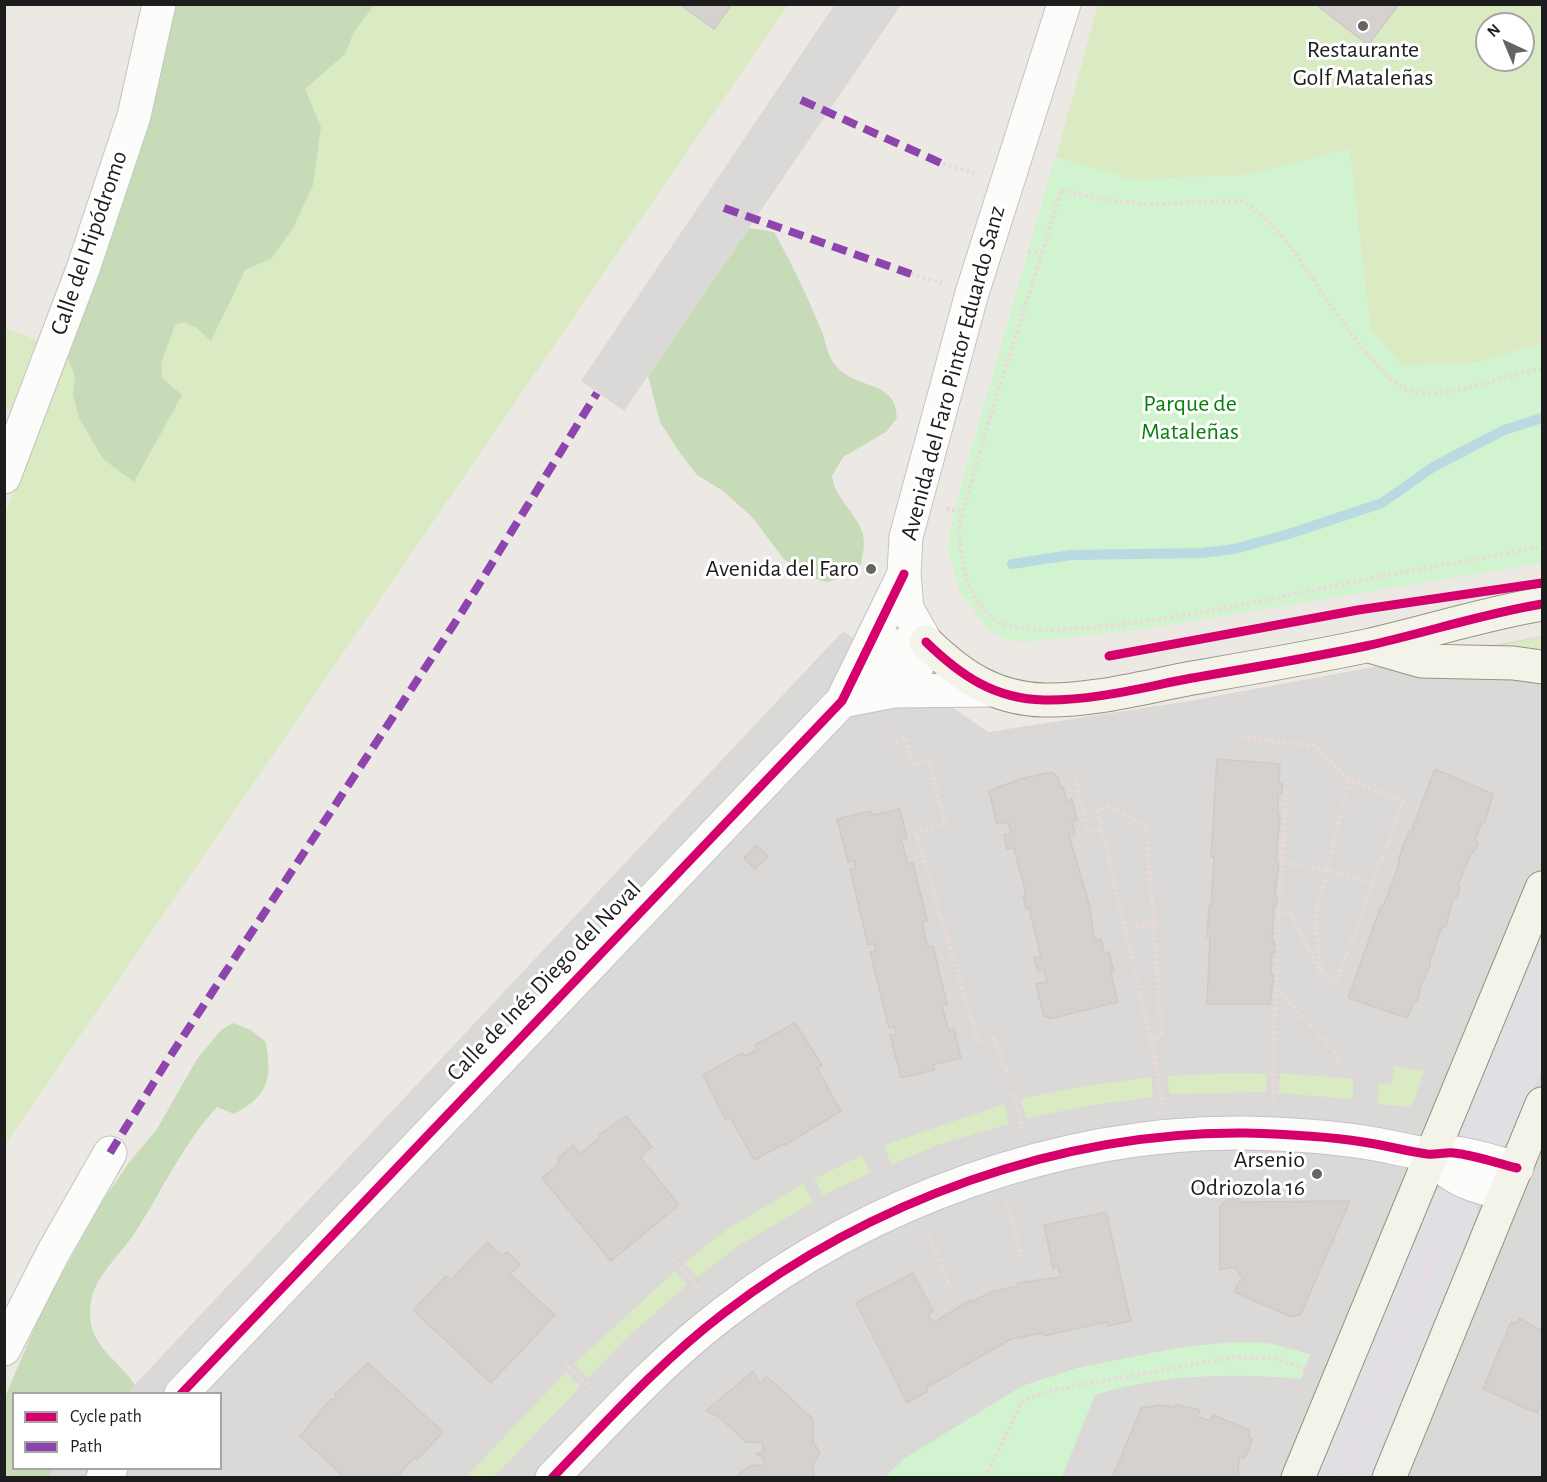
<!DOCTYPE html>
<meta charset="utf-8">
<style>
body{margin:0}
#map{position:relative;width:1547px;height:1482px;overflow:hidden;background:#ece9e5;font-family:"Alegreya Sans",sans-serif}
canvas{display:block}
.frame{position:absolute;inset:0;border:6px solid #1d1d1d;pointer-events:none}
.legend{position:absolute;left:12px;top:1392px;width:210px;height:78px;box-sizing:border-box;background:#fff;border:2px solid #a5a5a5;margin:0;padding:8px 10px;list-style:none;font-size:18px;color:#1d1d1d}
.legend li{display:flex;align-items:center;gap:12px;height:30px}
.legend b{width:30px;border:2px solid #a5a5a5}
.north{position:absolute;left:1475px;top:12px;width:60px;height:60px;box-sizing:border-box;background:#fff;border:2px solid #a5a5a5;border-radius:50%;rotate:316deg;font-size:16px;font-weight:700;line-height:24px;text-align:center;color:#1d1d1d}
.north::after{content:'';display:block;margin:auto;width:21px;height:27px;background:#656463;clip-path:polygon(50% 0,100% 100%,50% 72%,0 100%)}
</style>
<div id="map">
<canvas width="1547" height="1482"></canvas>
<div class="frame"></div>
<ul class="legend">
<li><b style="height:8px;background:#d6006c"></b>Cycle path</li>
<li><b style="height:8px;background:#8e44ad"></b>Path</li>
</ul>
<div class="north">N</div>
</div>
<script>
const g = document.querySelector('canvas').getContext('2d');
g.lineJoin = 'round';
function paint(path, color) { g.fillStyle = color; g.fill(path, 'evenodd'); }
function strokePath(path, color, width, dash) { g.strokeStyle = color; g.lineWidth = width; g.lineCap = dash ? 'butt' : 'round'; g.setLineDash(dash || []); g.stroke(path); }
function write(font, color, halo, rows, align = 'center') {
  g.font = font + ' "Alegreya Sans",sans-serif'; g.lineWidth = 6; g.setLineDash([]); g.textBaseline = 'middle'; g.strokeStyle = halo; g.fillStyle = color; for (const [text, x, y, turn = 0] of rows) {
    g.save(); g.translate(x, y); g.rotate((+turn || 0) * Math.PI / 180); g.textAlign = isNaN(turn) ? turn : align; if (halo) g.strokeText(text, 0, 0); g.fillText(text, 0, 0); g.restore();
  }
}
const residential = new Path2D(`
 M843 631 988 732 1189 701 1542 636V1477L48 1478 57 1469 220 1468V1394L127 1393Z`);
const grass = new Path2D(`
 M170 5H788L5 1145 4 517 86 292Z
 M1098 5H1542V343L1481 362 1402 366 1371 329 1349 149 1247 175 1132 180 1056 157ZM1487 24H1523V60H1487Z
 M5 328 37 340 11 409 5 410Z
 M1542 637V657L1463 653Z
 M1395 1066 1424 1071 1414 1100 1409 1107 1378 1104 1379 1084 1391 1085Z
 M1238 1073 1266 1074V1092L1170 1094 1167 1076Z
 M1280 1073 1353 1079V1099L1279 1093Z
 M1151 1077 1153 1097 1084 1106 1026 1119 1021 1099 1079 1087Z
 M1005 1104 1009 1124 943 1143 891 1164 884 1145Z
 M862 1155 870 1173 823 1195 814 1179Z
 M803 1184 813 1202 738 1246 698 1277 684 1263 726 1230Z
 M675 1271 687 1285 631 1334 588 1378 574 1364Z
 M566 1372 580 1387 494 1477H466Z`);
const forest = new Path2D(`
 M170 5H374L353 34 345 54 305 89 321 127 313 185 294 226 272 258 245 270 211 341 197 328 184 322 175 325 161 363 162 378 182 395 134 482 103 459 79 418 73 395 75 376 65 351Z
 M749 228 774 232C792 264 808 298 822 332 826 343 828 358 836 366 858 391 896 379 897 418L886 432 843 457 832 476C836 501 856 511 863 535 866 546 861 561 859 573L827 582 802 575 783 558 752 517 723 491 697 475 680 453 660 422 648 376Z
 M233 1023 251 1030 266 1042C272 1080 269 1095 234 1114L217 1107C183 1144 163 1189 136 1231 124 1250 106 1266 96 1286 92 1293 90 1306 90 1313 89 1346 120 1361 135 1385L127 1393 14 1394V1468L57 1469 48 1477 5 1478V1397L42 1310 102 1202 130 1161 157 1129 197 1059 222 1029Z`);
const park = new Path2D(`
 M1349 149 1371 329 1402 366 1481 362 1542 343V563L1146 629 1024 642 1004 639 986 627 960 593 948 547 954 510 1055 157 1132 180 1247 175Z
 M1233 1342 1268 1343 1310 1354 1301 1379C1233 1373 1160 1374 1095 1395L1062 1477H885L905 1458 1022 1386 1077 1368 1176 1348Z`);
const parking = new Path2D(`
 M835 4 901 5 624 411 581 381Z`);
const plaza = new Path2D(`
 M1542 914V1070L1518 1130 1503 1147 1488 1151 1472 1148 1461 1137 1457 1126Z
 M1451 1186 1470 1195 1476 1204 1478 1213 1470 1239 1372 1477 1310 1478 1428 1201 1438 1189Z`);
const stream = new Path2D(`
 M1012 564 1071 555 1202 553 1234 549 1289 534 1382 503 1433 467 1504 430 1542 418`);
const building = new Path2D(`
 M679 4H732L714 29Z
 M1315 4H1394L1397 7 1368 45Z
 M1217 759 1280 764 1279 782 1282 784V793L1278 795V813L1280 816 1276 861 1279 864 1275 893 1277 896V905L1274 907 1272 939 1275 944V953L1272 955 1271 973 1274 975 1270 1004H1207L1210 937H1207L1209 906H1211L1214 857H1211Z
 M1435 769 1493 794 1485 822 1482 823 1475 840 1478 843 1474 852 1471 853 1458 885 1460 888 1457 897 1453 898 1446 926 1442 927 1430 960V966L1419 989 1420 993 1417 1001 1414 1002 1407 1018 1348 998 1381 906 1383 907 1400 861 1398 860 1409 831 1411 832Z
 M1052 772 1057 776 1061 788 1063 787 1067 801 1072 799 1077 820 1072 821 1075 834 1069 836 1089 903 1095 941 1101 939 1104 953 1109 952 1114 972 1111 973 1118 1002 1049 1019 1048 1016 1044 1017 1036 984 1047 982 1044 969 1038 971 1034 958 1041 956 1029 908 1026 909 1023 896 1026 895 1014 848 1007 849 1004 835 1011 833 1008 822 997 824 989 791 1020 779Z
 M900 809 907 838 901 839 908 864 913 863 927 920 922 922 925 936 928 947 933 946 947 1004 942 1005 945 1018 949 1031 954 1029 961 1058 933 1065 935 1070 901 1078 890 1035 896 1034 895 1027 889 1028 870 952 876 951 874 943 868 945 850 869 856 868 854 860 848 862 837 819 871 811 872 815Z
 M756 845 768 856 755 869 744 858Z
 M795 1023 822 1065 817 1068 841 1111 785 1145 784 1144 754 1160 730 1117 725 1119 703 1075 742 1053 745 1056 758 1049 755 1045Z
 M626 1116 652 1147 640 1157 679 1205 611 1261 542 1178 560 1163 557 1159 573 1145 580 1154 600 1137 599 1135Z
 M1228 1199H1239V1202L1350 1201 1301 1314 1292 1317 1234 1292 1239 1282 1243 1279 1235 1267 1220 1270V1207Z
 M1106 1212 1131 1321 1107 1326V1322L1044 1336 1043 1333 1011 1339 926 1388 928 1391 907 1403 856 1303 913 1273 933 1311 928 1314 933 1323 970 1300 971 1302 993 1291 1018 1286 1017 1283 1060 1277 1058 1267 1053 1268 1044 1225Z
 M487 1242 502 1256 507 1252 520 1264 510 1274 555 1315 491 1383 413 1310 446 1276 451 1280Z
 M1519 1318 1542 1331V1403L1537 1413 1483 1389 1511 1322 1516 1324Z
 M368 1363 443 1432 417 1460 414 1458 399 1475 401 1478H345L300 1436 330 1400 336 1398 335 1394Z
 M753 1371 760 1384 766 1377 772 1381 813 1419V1442L820 1453 813 1464 814 1478H734L751 1465 764 1466 763 1457 756 1454 763 1451V1443L746 1442 718 1416 706 1411Z
 M1176 1404 1200 1410 1197 1416 1210 1421 1213 1415 1250 1430 1248 1436 1253 1439 1245 1458H1239L1238 1478 1113 1476 1141 1408 1159 1405 1175 1407Z`);
const path = new Path2D(`
 M943 164 977 174
 M1028 251 1042 254
 M911 274 942 283
 M1542 369C1499 375 1458 398 1414 392 1379 387 1316 281 1294 252 1280 233 1262 213 1242 201L1150 204 1109 201 1061 190C1028 303 988 414 959 528 961 561 966 601 997 621 1048 652 1305 591 1373 578 1429 567 1486 558 1542 546
 M946 509 963 512
 M895 734 897 741 906 738 913 765 928 760 945 824 916 832 978 1042 995 1038 1010 1082
 M1241 737 1317 746 1349 780 1403 801 1337 981 1322 975 1290 913H1279L1273 1062 1274 1102
 M1075 778 1088 832 1102 830
 M1282 862 1327 870 1373 883
 M1279 913 1286 790
 M1136 926 1154 923
 M1321 971 1315 917 1349 780
 M1277 989 1339 1056 1338 1065
 M1151 1040 1162 1036 1146 827 1109 806 1097 811 1102 830 1151 1040 1163 1105
 M1013 1092 1023 1131
 M1484 1114 1499 1121
 M1007 1203 1022 1257
 M927 1231 952 1291
 M673 1259 700 1290
 M564 1362 593 1390
 M985 1478 1022 1401 1049 1391 1234 1357 1272 1358 1308 1370
 M1342 1478 1446 1227`);
const minor = new Path2D(`
 M4 477 83 269 134 116 159 4
 M857 671 897 646 926 642 918 664 882 692
 M842 701 893 691 994 690
 M1430 1155C1451 1180 1474 1187 1505 1193
 M4 1349 53 1253 110 1153
 M181 1394 842 701 904 574
 M103 1478 111 1468
 M552 1478C607 1421 661 1361 724 1313 868 1202 1061 1131 1245 1133 1284 1134 1325 1136 1363 1142 1385 1145 1405 1151 1427 1154 1436 1155 1445 1152 1454 1153 1474 1155 1496 1163 1517 1168`);
const tertiary = new Path2D(`
 M926 642 907 609 904 574 906 537 972 293 1064 4`);
const secondary = new Path2D(`
 M926 642C960 675 994 699 1044 700 1093 701 1144 687 1192 678 1250 668 1309 658 1366 646 1425 633 1482 614 1542 604
 M1369 646 1421 661 1513 663 1542 667
 M1298 1478 1542 888
 M1389 1478 1542 1104`);
const quiet = new Path2D(`
 M801 100 943 164
 M724 208 911 274
 M110 1153 169 1058 460 615 597 393`);
const cycleway = new Path2D(`
 M926 642C960 675 994 699 1044 700 1093 701 1144 687 1192 678 1250 668 1309 658 1366 646 1425 633 1482 614 1542 604
 M1109 656 1358 610 1542 583
 M181 1394 842 701 904 574
 M552 1478C607 1421 661 1361 724 1313 868 1202 1061 1131 1245 1133 1284 1134 1325 1136 1363 1142 1385 1145 1405 1151 1427 1154 1436 1155 1445 1152 1454 1153 1474 1155 1496 1163 1517 1168`);
const markers = [
 [1363,26,6,"#656463"],
 [871,569,6,"#656463"],
 [1317,1174,6,"#656463"]
];
const poiNames = [
 ["Restaurante",1363,50,"center"],
 ["Golf Mataleñas",1363,78,"center"],
 ["Avenida del Faro",859,569],
 ["Arsenio",1305,1160],
 ["Odriozola 16",1305,1188]
];
const streetNames = [
 ["Calle del Hipódromo",89,243,-71],
 ["Avenida del Faro Pintor Eduardo Sanz",953,373,-75],
 ["Calle de Inés Diego del Noval",544,981,-46]
];
const parkNames = [
 ["Parque de",1190,404],
 ["Mataleñas",1190,432]
];
paint(residential, '#dbd9d7');
paint(grass, '#daeac2');
paint(forest, '#c7dbb9');
paint(park, '#d2f3d0');
paint(parking, '#dad9d7');
paint(plaza, '#e0dfe4');
strokePath(stream, '#b8dae0', 10);
paint(building, '#d4d1ce');
strokePath(building, '#cfcac6', 1.5);
strokePath(minor, '#c4c3c1', 35);
strokePath(tertiary, '#c4c3c1', 35);
strokePath(secondary, '#95957c', 35);
strokePath(path, '#ebd9d7', 4, [3, 3]);
strokePath(minor, '#fcfcfb', 33);
strokePath(tertiary, '#fcfcfb', 33);
strokePath(secondary, '#f3f3e9', 33);
strokePath(quiet, '#8e44ad', 8, [15, 8]);
strokePath(cycleway, '#d6006c', 9);
for (const [x, y, r, color] of markers) { const dot = new Path2D(); dot.arc(x, y, r, 0, 2 * Math.PI); g.fillStyle = color; g.fill(dot); strokePath(dot, '#fff', 2); }
write('24px', '#1d1d1d', '#fff', poiNames, 'right');
write('24px', '#1d1d1d', '#fff', streetNames);
write('24px', '#077f0c', '#fff', parkNames);
</script>
